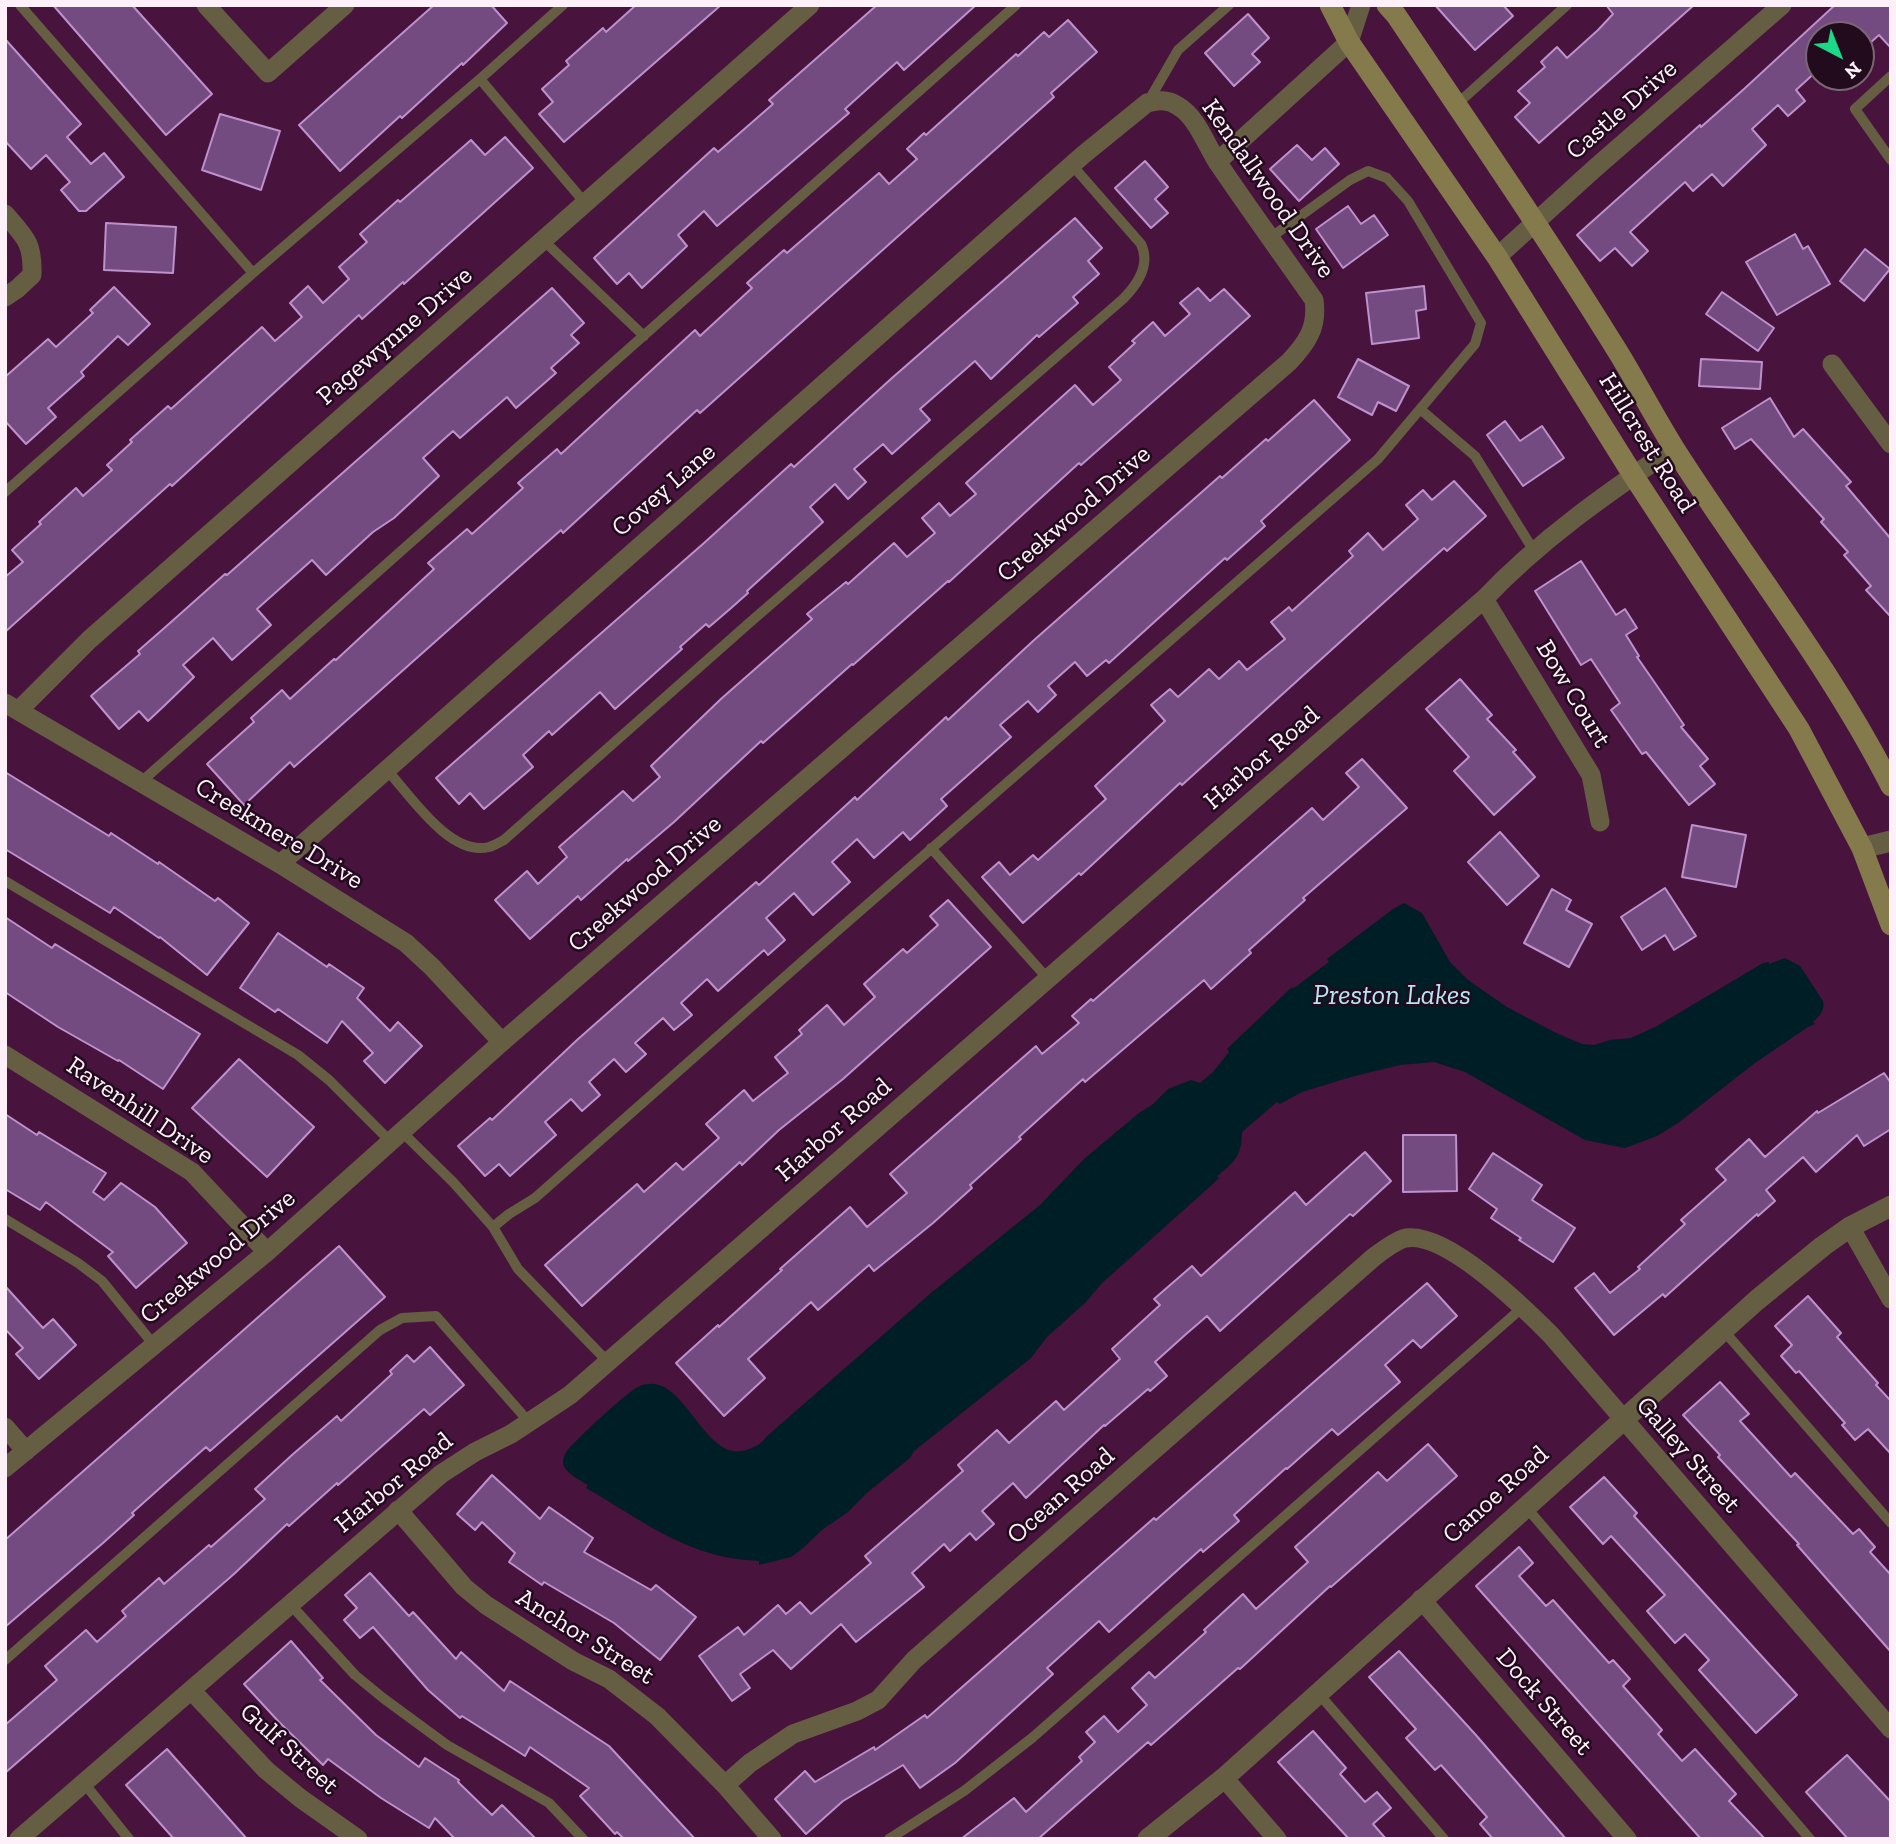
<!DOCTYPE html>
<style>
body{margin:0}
#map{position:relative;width:1896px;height:1844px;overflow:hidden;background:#48133d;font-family:"Zilla Slab",serif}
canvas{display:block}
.frame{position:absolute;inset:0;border:7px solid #fef0f9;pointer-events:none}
.north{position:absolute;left:1805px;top:21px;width:70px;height:70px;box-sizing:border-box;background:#210b1c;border:2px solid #796774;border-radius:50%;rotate:138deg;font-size:19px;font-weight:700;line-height:28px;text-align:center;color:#fef0f9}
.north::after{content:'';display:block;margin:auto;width:24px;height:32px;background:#1cd988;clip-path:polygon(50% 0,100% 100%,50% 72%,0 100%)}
</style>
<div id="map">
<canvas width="1896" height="1844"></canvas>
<div class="frame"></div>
<div class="north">N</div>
</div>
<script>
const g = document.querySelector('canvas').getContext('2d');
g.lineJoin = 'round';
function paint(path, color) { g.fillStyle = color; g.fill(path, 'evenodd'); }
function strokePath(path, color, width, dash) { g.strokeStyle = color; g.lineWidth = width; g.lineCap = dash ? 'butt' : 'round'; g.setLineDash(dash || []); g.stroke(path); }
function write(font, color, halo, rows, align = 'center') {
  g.font = font + ' "Zilla Slab",serif'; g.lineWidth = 5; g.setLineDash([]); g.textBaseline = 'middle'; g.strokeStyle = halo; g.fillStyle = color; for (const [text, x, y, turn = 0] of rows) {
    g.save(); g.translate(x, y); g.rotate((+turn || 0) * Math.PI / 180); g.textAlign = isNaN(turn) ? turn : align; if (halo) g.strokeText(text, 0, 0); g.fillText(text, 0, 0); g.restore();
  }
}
const water = new Path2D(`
 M1404 903 1422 913 1450 962 1468 980 1507 1007 1554 1032 1582 1044 1594 1045 1610 1040 1631 1038 1657 1026 1763 963 1769 962V964L1785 958 1800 966 1823 1001C1825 1011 1820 1015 1813 1022L1815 1024 1808 1027 1755 1063 1678 1123 1657 1136 1625 1148 1585 1140 1465 1072 1434 1062 1400 1065 1351 1077 1302 1092 1280 1104 1277 1102 1242 1132C1242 1155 1235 1162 1217 1176L1219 1178 1215 1182 1101 1284 1086 1302 1047 1337 1031 1358 914 1451 910 1458 868 1492 848 1512 822 1530 802 1549 791 1557 759 1565V1561C687 1558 647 1523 586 1488L588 1485C571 1475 553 1467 570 1447 583 1434 626 1392 640 1386 686 1368 703 1468 749 1449 757 1446 761 1444 766 1437L931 1293 1040 1205 1084 1159 1139 1113 1152 1105 1168 1089 1191 1080 1200 1083 1213 1072 1229 1052 1227 1049 1292 987 1294 988 1329 962 1327 959 1393 909Z`);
const building = new Path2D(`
 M53 5H132L212 94 166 135Z
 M434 5H491L507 23 463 65 462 63 402 118 400 116 340 171 299 125Z
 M636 5H721L564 142 539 114 553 102 542 89 569 65 566 61 603 28 606 32Z
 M877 5H976L904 70 897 62 845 109 849 113 717 226 704 211 678 235 687 246 642 288 629 273 617 284 594 258 714 148 718 152 773 104 769 100Z
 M1435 5H1503L1513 16 1475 50Z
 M1606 5H1694L1539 143 1515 117 1530 103 1518 91 1545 67 1541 62 1557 47 1567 58 1598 30 1613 14Z
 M1835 5H1891V48L1879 35 1861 51V35H1819V69L1796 90 1805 101 1788 116 1778 105 1752 129 1766 145 1723 186 1712 174 1693 191 1685 182 1630 232 1648 251 1632 266 1615 248 1600 261 1577 235 1700 125 1701 127 1744 89Z
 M1248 14 1269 38 1252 54 1260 62 1234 86 1205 53Z
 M1068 20 1097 52 1051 93 1054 97 700 413 697 410 563 533 561 530 294 767 290 762 244 805 207 764 254 722 251 718 282 690 290 699 334 659 336 660 434 569 428 563 467 529 472 534 523 488 518 483 557 449 561 454 695 330 700 336 752 288 747 283 784 250 787 253 879 173 889 184 917 159 907 149 924 133 926 135 1016 54 1018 56 1044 32 1049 37Z
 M5 39 81 124 67 137 91 164 104 153 124 177 86 211H79L61 190 70 182 46 155 31 169 5 141Z
 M220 114 280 131 261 190 202 170Z
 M505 137 533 168 404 284 403 282 362 319 359 315 172 486 170 484 5 632V577L23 562 12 550 41 524 39 522 76 488 83 496 112 470 107 465 132 442 130 440 168 406 171 409 262 327 275 341 302 317 290 303 308 286 323 303 349 279 339 267 367 242 360 234 398 200 400 202 471 140 485 155Z
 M1297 145 1312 160 1325 148 1339 164 1299 201 1270 169Z
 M1145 161 1168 187 1155 199 1168 213 1151 228 1115 188Z
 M1348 206 1361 224 1374 215 1388 235 1343 268 1316 229Z
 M1075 218 1102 248 1088 261 1099 274 1073 297 1078 303 1039 337 1037 335 991 379 975 361 920 409 930 420 892 454 883 444 854 469 866 482 848 499 835 484 810 507 823 522 747 591 748 593 730 609 709 627 706 624 680 647 682 649 615 709 600 692 552 735 549 731 523 755 533 767 484 809 470 793 459 804 436 778 704 543 791 464 794 467 892 378Z
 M106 223 176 227 173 273 104 270Z
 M1795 234 1803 249 1808 246 1830 284 1777 315 1746 262Z
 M1865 249 1890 269 1864 301 1840 281Z
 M1424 286 1426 309 1416 311 1419 338 1372 344 1366 293Z
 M114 287 150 324 128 345 118 336 81 372 84 376 48 408 56 417 26 444 5 421V377L48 339 56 347 93 313 90 310Z
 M552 288 584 323 571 335 579 343 551 368 556 373 516 408 507 397 460 438 453 431 423 458 439 476 394 518 373 532 326 575 312 560 257 609 271 625 232 660 213 638 183 665 194 677 164 706 148 721 139 711 119 729 91 696 140 654 138 651 170 623 225 574 227 575Z
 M1198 288 1210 301 1224 289 1250 316 1081 465 1079 463 949 582 948 581 853 665 852 664 763 743 761 741 674 822 628 861 627 859 581 900 578 896 530 939 495 900 527 871 538 884 567 857 559 847 623 791 633 801 660 777 651 766 722 698 812 619 807 614 846 582 848 584 894 543 907 557 935 533 922 518 939 503 950 516 976 494 966 483 1075 385 1093 405 1121 380 1109 367 1135 343 1132 341 1153 322 1165 336 1190 314 1180 303Z
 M1722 292 1774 328 1758 351 1706 314Z
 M1358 359 1409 386 1396 411 1378 402 1372 415 1338 397Z
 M1701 359 1762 362 1760 389 1699 386Z
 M1770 398 1794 437 1803 429 1851 482 1846 486 1891 539V617L1866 590 1871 586 1844 555 1848 552 1821 522 1824 519 1751 439 1735 449 1722 428Z
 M1314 400 1350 440 1261 521 1265 526 1227 560 1225 558 1109 663 1106 660 1087 676 1075 662 1048 686 1056 695 1038 712 1028 701 1000 725 1011 737 941 799 947 806 910 840 903 832 874 858 857 839 832 862 850 882 813 915 794 893 766 918 785 940 768 955 764 950 718 991 707 979 681 1003 692 1015 674 1030 663 1018 635 1043 646 1054 626 1072 614 1059 589 1082 600 1095 582 1111 571 1099 545 1122 556 1135 510 1176 499 1164 485 1176 458 1146 490 1118 492 1120 577 1040 756 882 759 885 855 797 857 800 946 717 948 720 1033 641 1220 476 1222 478 1266 439 1268 441Z
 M1505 421 1520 441 1542 426 1564 458 1523 486 1487 435Z
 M1454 481 1486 516 1447 551 1444 548 1182 785 1180 783 1081 875 1079 873 1023 923 982 877 999 862 1010 875 1033 855 1038 860 1106 799 1095 786 1165 721 1151 705 1170 689 1178 697 1209 669 1219 679 1239 661 1247 670 1285 639 1271 622 1289 607 1292 611 1353 556 1349 551 1368 533 1383 550 1418 519 1406 505 1423 490 1432 500Z
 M1581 561 1616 615 1625 609 1637 628 1626 635 1639 656 1637 657 1684 725 1681 727 1708 759 1700 766 1715 784 1689 805 1646 752 1642 754 1611 710 1620 703 1591 659 1581 665 1535 591Z
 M1460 679 1492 715 1487 719 1516 750 1513 752 1535 777 1494 815 1454 771 1469 757 1426 709Z
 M1362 759 1407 808 1303 898 1305 900 1249 950 1251 953 1211 989 1204 980 1085 1082 1083 1079 1019 1137 1021 1139 970 1185 972 1188 933 1223 874 1271 869 1265 818 1310 811 1302 748 1359 765 1378 724 1416 676 1363 718 1325 719 1327 782 1270 780 1269 850 1207 867 1227 907 1193 890 1174 1036 1046 1042 1054 1079 1023 1072 1016 1091 999 1093 1001 1312 808 1323 820 1359 787 1346 773Z
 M5 772 109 836 111 833 158 864 159 862 215 901 218 898 249 923 207 975 160 937 159 938 114 907 110 913 5 849Z
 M1692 825 1746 835 1736 887 1682 877Z
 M1500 832 1539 876 1507 905 1468 862Z
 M1665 888 1696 936 1674 950 1665 935 1642 950 1621 917Z
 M1552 889 1571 900 1566 910 1592 924 1569 967 1524 943Z
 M948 900 991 947 843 1079 779 1130 742 1165 740 1162 582 1306 545 1265 637 1184 644 1192 676 1163 683 1170 719 1138 706 1124 744 1090 753 1101 788 1073 775 1057 802 1034 799 1030 827 1005 844 1025 875 997 864 984 903 949 907 953 938 925 930 916Z
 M5 917 52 948 55 944 200 1034 163 1089 119 1060 118 1061 58 1027 5 992Z
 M278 933 327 967 329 964 364 988 357 998 390 1031 398 1022 422 1046 385 1083 364 1061 373 1053 342 1021 327 1043 278 1009 275 1012 240 988Z
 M239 1059 314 1127 267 1177 192 1108Z
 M1884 1073 1891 1083V1129L1864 1146 1857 1135 1816 1172 1803 1157 1766 1190 1775 1201 1758 1216 1757 1214 1665 1297 1663 1294 1614 1335 1575 1288 1594 1273 1610 1293 1640 1269 1638 1267 1685 1224 1681 1220 1726 1180 1716 1169 1749 1139 1765 1157 1817 1111 1818 1113Z
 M5 1114 37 1135 39 1132 106 1173 93 1192 104 1200 121 1183 155 1207 187 1243 136 1288 108 1256 113 1252 46 1202 40 1210 5 1189Z
 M1403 1135H1456L1457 1191 1403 1192Z
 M1365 1152 1391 1181 1353 1216 1350 1214 1220 1331 1207 1316 1185 1335 1155 1362 1167 1376 1150 1391 1148 1389 1105 1426 1104 1425 1026 1498 1013 1483 982 1511 994 1524 976 1540 970 1533 950 1551 944 1544 912 1573 924 1587 856 1642 841 1624 791 1669 773 1650 740 1674 750 1688 732 1701 699 1656 738 1627 744 1635 778 1605 786 1614 800 1602 811 1614 871 1563 865 1556 963 1471 958 1465 997 1430 1009 1443 1056 1401 1064 1410 1120 1359 1112 1349 1160 1305 1154 1299 1192 1266 1201 1276 1295 1192 1306 1205Z
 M1493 1153 1542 1185 1532 1200 1575 1228 1553 1262 1519 1240 1521 1238 1491 1218 1497 1209 1469 1189Z
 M339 1246 385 1297 210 1451 206 1447 132 1513 134 1515 103 1543 5 1627V1540Z
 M1427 1283 1457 1316 1421 1348 1413 1340 1385 1365 1400 1382 1338 1435 1332 1429 1287 1469 1286 1468 1234 1515 1239 1521 1203 1552 1201 1549 1109 1632 1099 1621 1047 1668 1053 1674 955 1763 920 1788 903 1765 843 1801 806 1834 775 1799 805 1771 815 1782 874 1747 875 1750 925 1715 927 1718 1154 1518 1156 1520Z
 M5 1286 43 1328 53 1319 76 1345 39 1379 16 1354 23 1348 5 1329Z
 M1808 1296 1841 1333 1837 1337 1878 1383 1876 1385 1891 1401V1454L1868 1429 1855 1440 1842 1425 1845 1423 1799 1371 1796 1373 1781 1356 1792 1345 1775 1326Z
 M430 1347 464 1385 430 1415 424 1409 338 1485 337 1483 289 1526 287 1524 234 1574 5 1773V1725L57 1680 45 1666 86 1630 97 1642 126 1616 122 1611 159 1578 164 1584 209 1545 211 1547 265 1499 255 1489 292 1455 337 1416 341 1421 392 1374 390 1371 407 1355 414 1362Z
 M1720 1382 1749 1414 1740 1421 1791 1477 1795 1473 1853 1534 1859 1529 1875 1547 1870 1552 1891 1575V1652L1797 1545 1799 1544 1718 1457 1720 1455 1683 1415Z
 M1428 1444 1457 1476 1331 1587 1330 1586 1240 1669 1238 1668 1151 1745 1148 1742 1038 1839H961L1014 1798 1026 1812 1082 1761 1079 1757 1095 1742 1086 1732 1104 1716 1118 1732 1147 1705 1132 1688 1149 1672 1155 1678 1206 1632 1204 1630 1243 1594 1256 1609 1308 1562 1295 1547 1378 1472 1387 1481Z
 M492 1475 540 1519 549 1507 593 1538 584 1552 651 1590 656 1585 696 1617 660 1660 614 1623 544 1582 542 1585 509 1562 515 1553 482 1522 475 1530 457 1514Z
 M1604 1477 1637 1513 1634 1516 1797 1695 1756 1733 1699 1670 1709 1660 1685 1634 1675 1643 1647 1611 1665 1595 1611 1536 1603 1544 1570 1507Z
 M1519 1547 1533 1563 1519 1576 1546 1606 1553 1600 1609 1663 1613 1660 1630 1679 1623 1686 1662 1730 1658 1734 1682 1761 1695 1749 1736 1794 1729 1801 1765 1839H1701L1476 1586Z
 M370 1573 409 1616 413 1612 456 1659 461 1652 504 1691 510 1681 609 1746 695 1839H624L617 1832 615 1834 580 1796 589 1788 530 1747 525 1756 462 1716 460 1718 428 1690 373 1627 360 1638 344 1620 357 1608 345 1595Z
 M291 1641 323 1678 320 1680 376 1735 419 1767 425 1758 459 1780 458 1782 492 1815 502 1805 536 1839H455L435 1818 429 1828 381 1798 328 1759 323 1765 279 1722 244 1684Z
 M1399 1651 1475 1734 1566 1839H1493L1480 1824 1487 1817 1441 1765 1435 1770 1406 1738 1416 1729 1369 1677Z
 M1313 1731 1346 1768 1340 1774 1365 1802 1377 1792 1391 1808 1373 1824 1386 1839H1349L1278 1762Z
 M167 1749 247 1839H174L126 1785Z
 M1847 1755 1891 1802V1839H1848L1806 1792Z`);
const service = new Path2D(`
 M20 5 253 273
 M1891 76 1855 109 1891 160
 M480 79 585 203
 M1148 102 1178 50 1229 5
 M1456 105 1567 5
 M543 240 644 336
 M1420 409 1475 456 1534 551
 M5 492 253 273 480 79 563 5
 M387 770C410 795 450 857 489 847 494 846 500 842 504 840L748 624 1123 299C1138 284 1151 265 1141 244L1072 165
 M141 782 1016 5
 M931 848 1048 979
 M5 881 298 1055 329 1080 391 1142
 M402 1132 453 1182 493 1227 509 1214 535 1198 813 952 1378 459 1475 344 1481 323 1408 201 1387 178 1368 171 1350 180 1270 238
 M5 1219 78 1263 102 1281 154 1345
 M493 1227 518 1269 608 1362
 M1724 1331 1891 1523
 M1526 1507 1810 1839
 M290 1604 355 1675 383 1698 447 1745 549 1803 583 1839
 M5 1660 380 1330 402 1318 436 1316 529 1422
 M1319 1694 1444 1839
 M84 1783 129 1839
 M889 1839 964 1791 1032 1738 1523 1307`);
const minor = new Path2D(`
 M206 5 268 73 345 5
 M1217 162 1349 42 1361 5
 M5 214C26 238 33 243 32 275L17 289 5 297
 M1497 257 1594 169 1782 5
 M1832 364 1891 444
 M1484 599 1591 775 1600 822
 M5 703 280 864 406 943 432 967 502 1042
 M19 710 89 640 810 5
 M5 1055 192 1172 267 1252
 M1850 1227 1891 1299
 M5 1427 26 1451
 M5 1468 267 1252 502 1042 1289 362C1307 343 1318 327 1314 300 1282 254 1249 209 1218 163 1206 145 1197 117 1178 106 1168 99 1158 100 1147 103L1083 155 280 864
 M398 1510 464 1587 486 1605 573 1661 609 1679 657 1716 725 1785 772 1839
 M1421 1599 1627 1839
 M191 1690 266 1770 300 1798 358 1839
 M1224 1778 1277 1839
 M725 1785 750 1763 793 1734 857 1711 878 1700 914 1660 1374 1257C1382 1251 1396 1240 1406 1238 1447 1232 1523 1307 1551 1335L1891 1729
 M19 1839 441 1474 475 1452 511 1434 570 1395 1484 599C1540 540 1607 493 1674 448`);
const tertiary = new Path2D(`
 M1862 848 1891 841
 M1148 1839 1224 1778 1757 1300 1823 1246 1850 1227 1891 1206`);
const secondary = new Path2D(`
 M1330 5 1349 42 1497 257 1633 475 1799 729 1862 848 1891 925
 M1387 5 1396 15C1471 127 1547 237 1618 352 1637 383 1654 416 1674 448 1746 561 1830 666 1891 786`);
const streetNames = [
 ["Castle Drive",1622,110,-41],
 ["Kendallwood Drive",1268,189,55],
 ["Pagewynne Drive",395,336,-41],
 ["Hillcrest Road",1647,443,58],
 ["Covey Lane",664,490,-41],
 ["Creekwood Drive",1074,514,-41],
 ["Bow Court",1573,694,59],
 ["Harbor Road",1262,758,-41],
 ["Creekmere Drive",279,834,31],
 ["Creekwood Drive",645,884,-41],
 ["Ravenhill Drive",140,1111,34],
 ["Harbor Road",834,1130,-41],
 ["Creekwood Drive",218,1257,-40],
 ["Galley Street",1688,1455,49],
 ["Harbor Road",394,1483,-39],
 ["Canoe Road",1496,1495,-42],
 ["Ocean Road",1061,1496,-41],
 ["Anchor Street",585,1637,32],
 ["Dock Street",1544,1702,49],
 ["Gulf Street",289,1749,42]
];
const waterNames = [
 ["Preston Lakes",1392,996]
];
paint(water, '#001e26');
paint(building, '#744b81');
strokePath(building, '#bd91cc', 2);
strokePath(service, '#655e42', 10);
strokePath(minor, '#655e42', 19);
strokePath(tertiary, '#655e42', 21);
strokePath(secondary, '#847a4c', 21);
write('26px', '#fef0f9', '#210b1c', streetNames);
write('italic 28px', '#b4e6f4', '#210b1c', waterNames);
</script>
